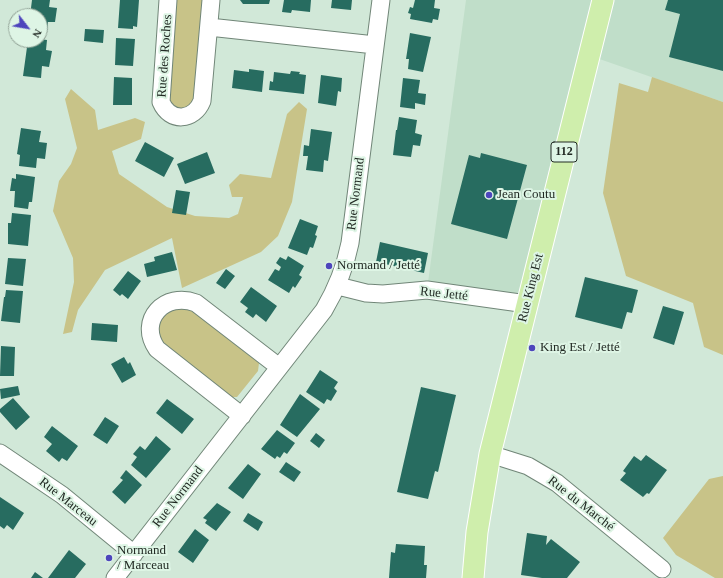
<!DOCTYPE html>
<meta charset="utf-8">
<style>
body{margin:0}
#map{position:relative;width:723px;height:578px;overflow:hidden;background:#d1e8d8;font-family:"Times New Roman",serif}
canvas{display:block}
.north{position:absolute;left:8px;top:8px;width:40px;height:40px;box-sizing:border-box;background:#def5e5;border:1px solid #93a498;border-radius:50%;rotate:121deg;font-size:11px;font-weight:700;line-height:16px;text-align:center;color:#222a24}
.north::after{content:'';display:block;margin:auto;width:14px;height:18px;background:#4d45bc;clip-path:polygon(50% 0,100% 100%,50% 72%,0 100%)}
</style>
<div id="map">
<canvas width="723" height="578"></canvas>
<div class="north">N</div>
</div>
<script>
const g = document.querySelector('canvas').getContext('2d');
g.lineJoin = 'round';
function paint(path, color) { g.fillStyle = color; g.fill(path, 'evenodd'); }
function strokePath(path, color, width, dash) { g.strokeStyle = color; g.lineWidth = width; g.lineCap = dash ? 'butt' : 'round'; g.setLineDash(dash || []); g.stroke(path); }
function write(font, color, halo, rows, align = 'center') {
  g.font = font + ' "Times New Roman",serif'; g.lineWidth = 4; g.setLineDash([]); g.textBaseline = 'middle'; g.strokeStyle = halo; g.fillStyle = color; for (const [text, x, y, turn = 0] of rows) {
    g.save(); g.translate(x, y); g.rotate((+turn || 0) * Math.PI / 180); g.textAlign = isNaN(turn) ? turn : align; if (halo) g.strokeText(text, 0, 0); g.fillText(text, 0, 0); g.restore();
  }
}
const built = new Path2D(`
 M466 0H723V102L588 55 527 304 427 290Z`);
const green = new Path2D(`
 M177 0H203L194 100 190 107 178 110 168 101Z
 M652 77 723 102V355L704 347 693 303 626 276 603 193 619 83 648 92Z
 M71 89 95 110 98 130 135 118 145 122 141 139 112 151 119 174 167 207 195 216 229 218 238 214 243 197H232L229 185 240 174 271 178 287 114 299 102 307 109 292 202 278 236 261 252 182 288 172 238 105 270 78 310 72 332 63 334 74 282 73 258 53 211 59 181 71 164 77 148 65 99Z
 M173 307 192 309 259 363 258 371 237 397H232L228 396 159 341C157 322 159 320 173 307Z
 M723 476V578H715L676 555 663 538 709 479Z`);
const building = new Path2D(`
 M32 0H50L49 7 57 8 55 22H48L47 32 40 31V16H30Z
 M120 0H139L137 27 133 26V29L118 28Z
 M240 0H270L269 4H243Z
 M284 0H311L310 12 292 10 291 13 282 12Z
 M332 0H352L351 10 331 8Z
 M415 0H435L434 8 440 9 438 20 433 19 432 23 410 19 411 14 408 13 410 7 413 8Z
 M668 0H723V71L669 57 680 14 665 10Z
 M85 29 104 30 103 43 84 41Z
 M410 33 431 37 423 72 408 69 409 59H406Z
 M116 38 135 39 133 66 115 65Z
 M40 39 47 40 46 50 52 51 49 67 42 66 41 78 23 76 28 40Z
 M249 69 264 71 262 92 232 88 234 70 249 72Z
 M291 71 300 72 299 74 306 75 304 94 269 90 270 81 273 82 274 72 290 74Z
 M321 75 342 78 341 92 338 91 336 106 318 103Z
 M114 77 132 78V105H113Z
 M403 78 420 80 418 93 426 94 425 105 415 103V109L400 107Z
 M399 117 417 120 415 133 422 135 420 146 413 145 411 157 393 155 396 130H397Z
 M21 128 41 131 39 142 47 143 45 159 37 158 36 168 19 166 20 155 17 154Z
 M311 129 332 132 328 161 324 160 323 172 306 170 308 156H303L304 145 309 146Z
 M145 142 174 158 164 177 135 161Z
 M207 152 215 173 185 184 177 164Z
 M481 153 527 165 507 239 451 224 469 155 480 158Z
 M16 174 35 177 32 202H29L28 209 14 207 15 191H10L12 178 16 179Z
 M176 190 190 192 186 215 172 213Z
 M12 213 31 215 28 246 8 244V223H11Z
 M300 219 318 226 315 235 317 236 313 248 310 247 307 255 288 248Z
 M380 242 428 253 424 273 376 262Z
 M172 252 177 270 147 277 144 264 155 261 154 257Z
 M288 256 304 266 299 275 302 277 295 288 293 286 289 293 268 280 275 269 279 271 281 267 276 263 280 257 286 260Z
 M8 258 26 259 23 286 5 284Z
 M226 269 235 276 225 289 216 283Z
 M128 271 141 281 128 299 122 294 120 296 113 290Z
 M585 277 638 290 632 313 627 312 622 329 575 317Z
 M251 287 277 306 266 322 256 314 253 318 245 312 248 308 240 302Z
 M6 290 23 291 20 323 1 321 4 297H5Z
 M663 306 684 312 674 345 653 338Z
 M92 323 118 325 117 342 91 340Z
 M1 346 15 347 14 376H0Z
 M124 357 128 364 130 362 136 375 122 383 111 364Z
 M320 370 338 382 334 388 337 391 331 401 327 399 324 404 306 392Z
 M18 386 20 395 1 399 0 389Z
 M421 387 456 395 438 472 435 471 428 499 397 492Z
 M300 394 320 409 297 437 280 425Z
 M13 398 30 417 16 430 0 412V409Z
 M167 399 194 419 182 434 156 413Z
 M105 417 119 426 107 444 93 435Z
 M52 426 78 446 67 461 62 458 59 462 46 451 52 444 44 437Z
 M277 430 295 443 287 454 284 452 280 458 277 456 275 459 261 449Z
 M316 433 325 440 319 448 310 441Z
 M156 436 171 449 146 478 131 465 137 457 133 454 140 446 145 450Z
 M646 455 667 470 649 494 647 493 643 497 620 480 626 473 623 471 634 456 641 461Z
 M286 462 301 472 294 482 279 472Z
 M248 464 261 474 243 499 228 488Z
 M126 470 142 485 125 504 112 492 123 480 120 478Z
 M0 497 24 513 13 530 7 525 4 529 0 526Z
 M217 503 231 512 216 531 205 523 207 520 203 518Z
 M248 513 263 522 258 531 243 521Z
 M195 529 209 540 193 563 178 552Z
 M527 533 547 536 546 545 551 539 580 562 567 578H542L521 575Z
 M396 544 425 546 424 565H427L426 578H389L391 552 395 553Z
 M69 550 86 564 75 578H48Z
 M35 572 43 578H31Z`);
const minor = new Path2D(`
 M168 0 161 102C170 123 194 121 202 101L211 0
 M209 27 375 45
 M338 286 366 293 383 294 427 290 527 304
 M242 416 157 349C137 320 165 291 196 303L279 367
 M0 453 62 495 134 554
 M490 454 528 466 557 483 662 569
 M115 578 324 310C337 288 345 268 350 243L381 0`);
const major = new Path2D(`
 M473 578 477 532 490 454 603 0`);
const markers = [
 [489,195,4,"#4d45bc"],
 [329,266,4,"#4d45bc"],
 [532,348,4,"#4d45bc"],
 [109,558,4,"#4d45bc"]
];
const shields = [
 [564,152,26]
];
const shieldNames = [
 ["112",564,152]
];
const streetNames = [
 ["Rue des Roches",165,56,-86],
 ["Rue Normand",356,194,-83],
 ["Rue King Est",531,288,-76],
 ["Rue Jetté",444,294,6],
 ["Rue Normand",178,497,-52],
 ["Rue Marceau",68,502,38],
 ["Rue du Marché",581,504,38]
];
const poiNames = [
 ["Jean Coutu",497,195],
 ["Normand / Jetté",337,266],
 ["King Est / Jetté",540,348],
 ["Normand",117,551],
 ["/ Marceau",117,566]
];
paint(built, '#c0dec9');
paint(green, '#c8c388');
paint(building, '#276c60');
strokePath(minor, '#718678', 19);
strokePath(major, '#fff', 23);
strokePath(minor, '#fff', 17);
strokePath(major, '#cfeeac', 21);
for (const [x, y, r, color] of markers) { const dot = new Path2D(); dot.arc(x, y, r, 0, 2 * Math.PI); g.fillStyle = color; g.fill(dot); strokePath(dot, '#def5e5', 1.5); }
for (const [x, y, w] of shields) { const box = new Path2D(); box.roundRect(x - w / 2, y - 10, w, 20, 3); g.fillStyle = '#def5e5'; g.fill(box); strokePath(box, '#222a24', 1); }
write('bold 12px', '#222a24', null, shieldNames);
write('13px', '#222a24', '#def5e5', streetNames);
write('13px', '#222a24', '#def5e5', poiNames, 'left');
</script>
